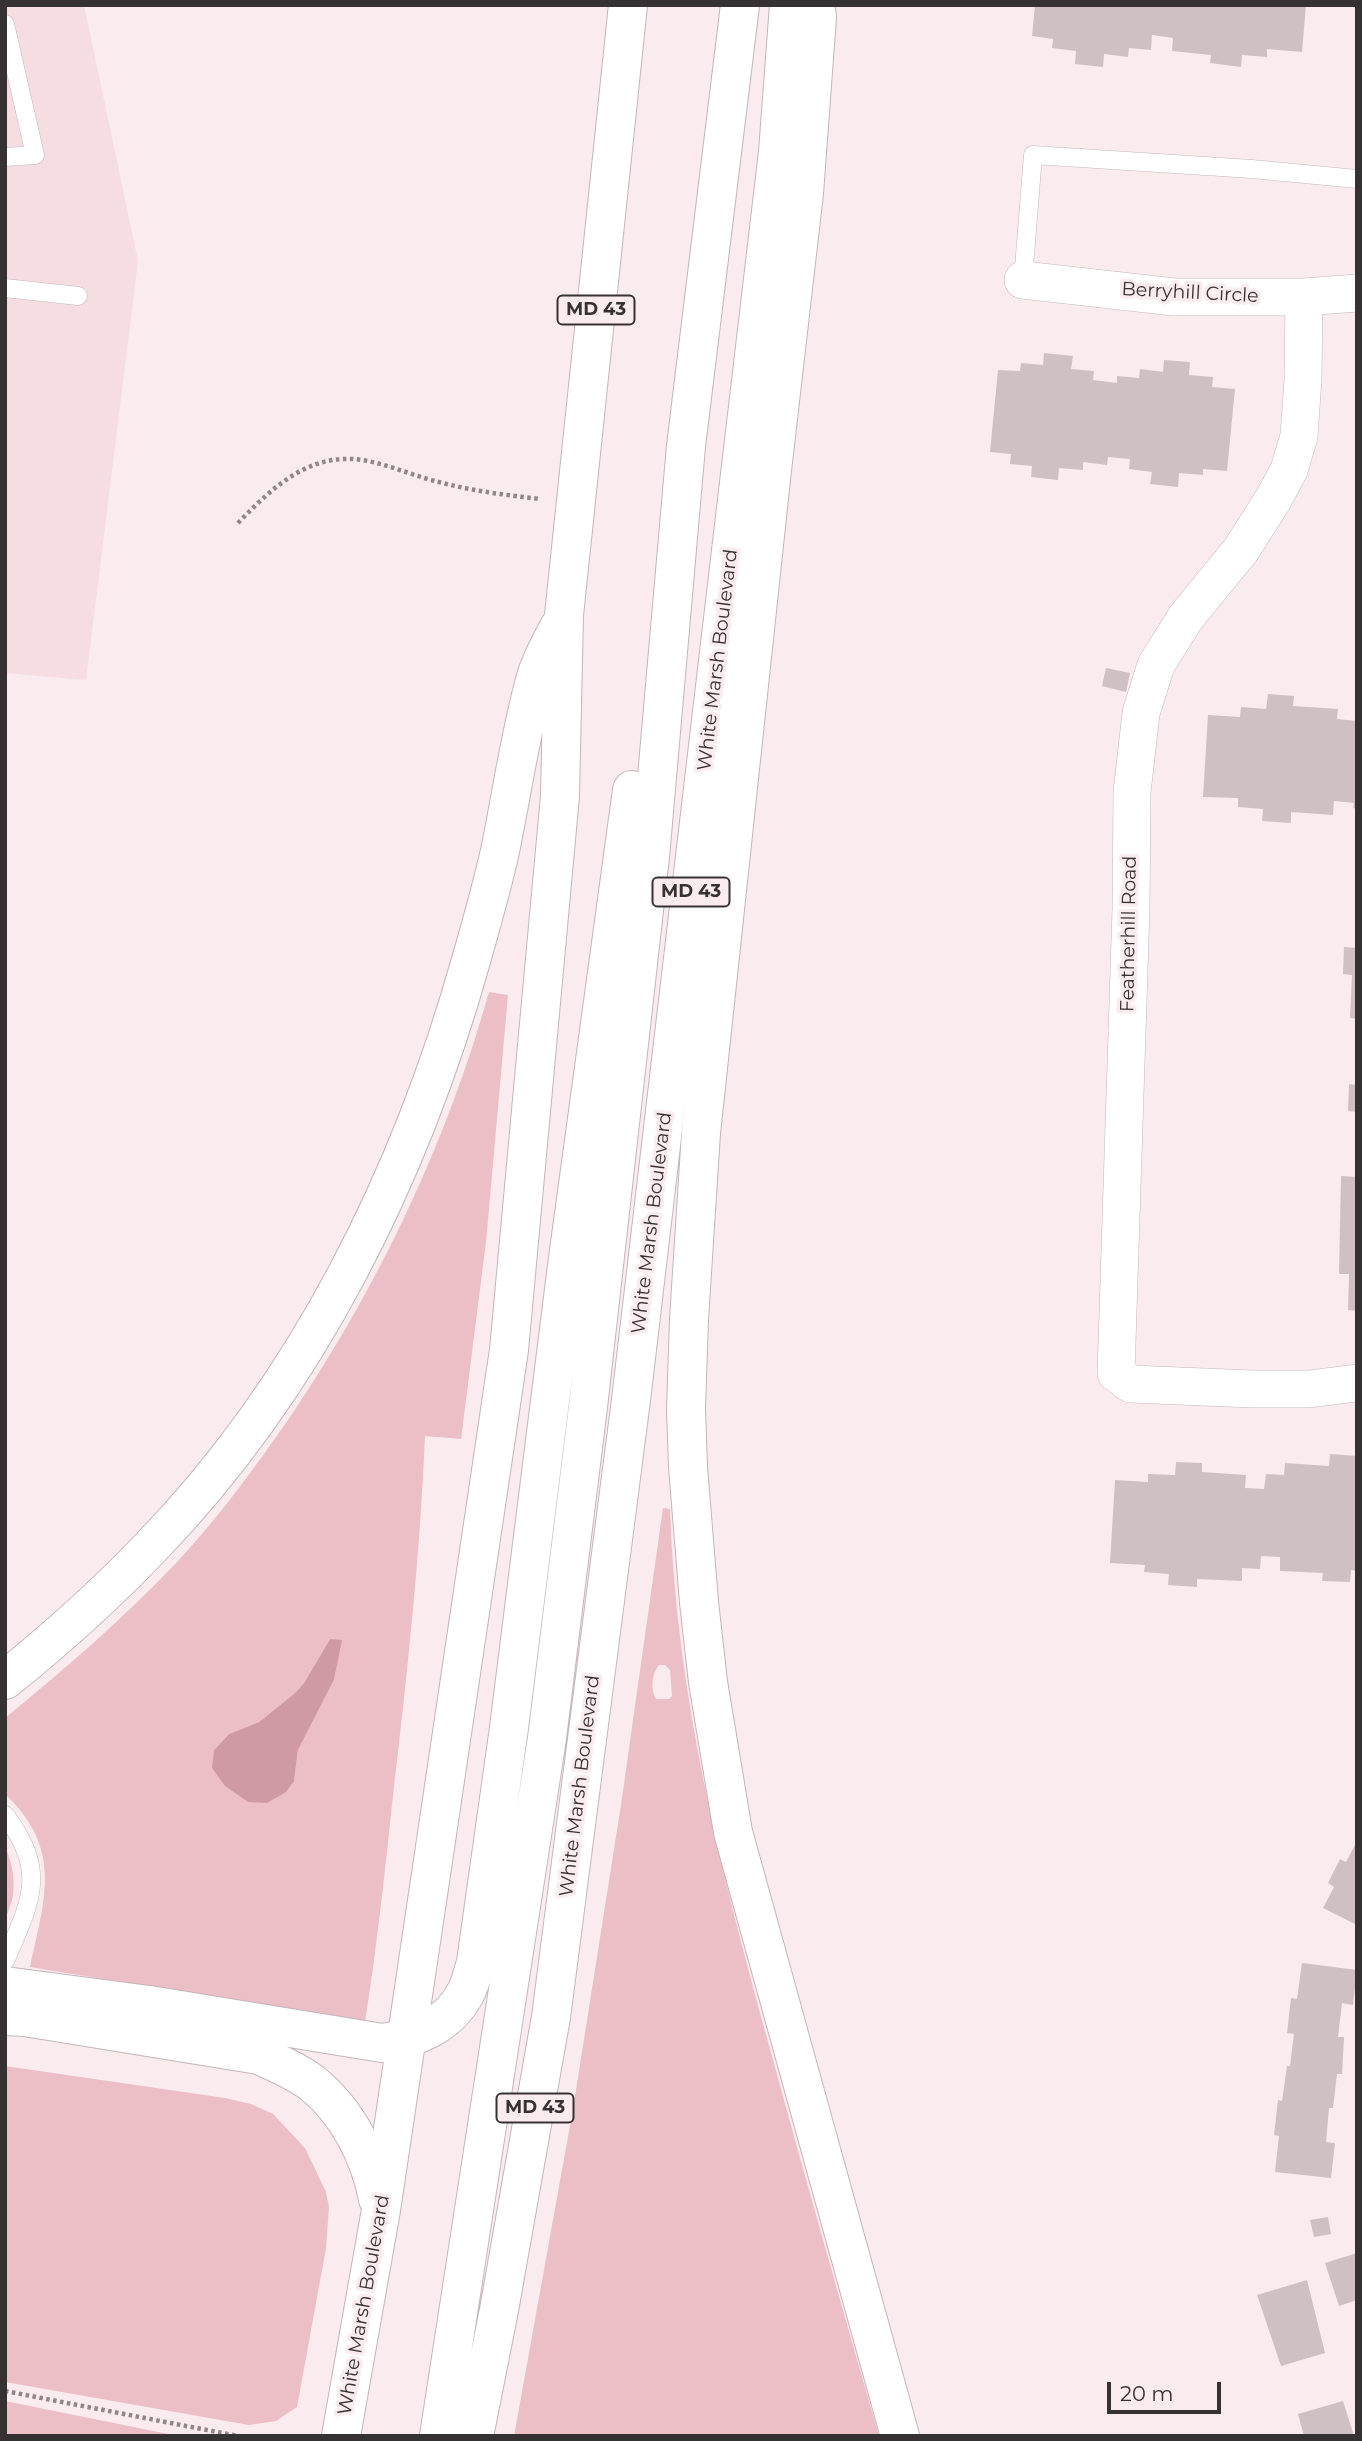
<!DOCTYPE html>
<style>
body{margin:0}
#map{position:relative;width:1362px;height:2441px;overflow:hidden;background:#faebee;font-family:Montserrat,sans-serif}
canvas{display:block}
.frame{position:absolute;inset:0;border:7px solid #363132;pointer-events:none}
.scale{position:absolute;left:1107px;top:2382px;width:114px;height:32px;box-sizing:border-box;border:4px solid #363132;border-top:0;padding-left:9px;font-size:21px;line-height:24px;white-space:nowrap;color:#363132;-webkit-text-stroke:5px #faebee;paint-order:stroke}
</style>
<div id="map">
<canvas width="1362" height="2441"></canvas>
<div class="frame"></div>
<div class="scale">20 m</div>
</div>
<script>
const g = document.querySelector('canvas').getContext('2d');
g.lineJoin = 'round';
function paint(path, color) { g.fillStyle = color; g.fill(path, 'evenodd'); }
function strokePath(path, color, width, dash) { g.strokeStyle = color; g.lineWidth = width; g.lineCap = dash ? 'butt' : 'round'; g.setLineDash(dash || []); g.stroke(path); }
function write(font, color, halo, rows, align = 'center') {
  g.font = font + ' Montserrat,sans-serif'; g.lineWidth = 7; g.setLineDash([]); g.textBaseline = 'middle'; g.strokeStyle = halo; g.fillStyle = color; for (const [text, x, y, turn = 0] of rows) {
    g.save(); g.translate(x, y); g.rotate((+turn || 0) * Math.PI / 180); g.textAlign = isNaN(turn) ? turn : align; if (halo) g.strokeText(text, 0, 0); g.fillText(text, 0, 0); g.restore();
  }
}
const built = new Path2D(`
 M5 5H84L138 261 86 680 5 673Z`);
const green = new Path2D(`
 M489 992 508 995 486 1242 461 1439 425 1436C420 1556 407 1676 393 1795 385 1871 377 1946 365 2022L30 1967C45 1898 63 1849 5 1794V1718C65 1669 124 1618 177 1562 218 1518 254 1469 288 1420 377 1289 446 1145 489 992ZM330 1639 341 1641 334 1680 298 1750 294 1781 214 1750 229 1734 259 1722 295 1693 304 1683Z
 M663 1508 670 1509C676 1694 721 1872 770 2049 805 2178 842 2307 879 2436H514L573 2109 621 1805ZM659 1665H665L670 1670 672 1696 669 1699H656C650 1690 652 1673 659 1665Z
 M5 1846C15 1870 18 1895 5 1918Z
 M5 2066 225 2098 251 2104 273 2114 305 2148 326 2192 329 2207 326 2248 297 2407 276 2421 249 2425 5 2382Z
 M5 2401 178 2436H5Z`);
const water = new Path2D(`
 M330 1639 342 1640 334 1680 298 1750 294 1781 286 1792 267 1803 248 1802 225 1786 212 1768 214 1750 229 1734 259 1722 295 1693 304 1683Z`);
const building = new Path2D(`
 M1035 5H1306L1302 52 1267 49V57L1242 55 1241 67 1210 63 1211 55 1172 51 1173 38 1152 35 1151 50 1129 48 1128 57 1104 54 1103 67 1075 64 1076 51 1052 48 1053 39 1032 36Z
 M1044 353 1073 356 1071 369 1094 371 1093 380 1117 383V376L1139 378 1140 369 1163 372 1164 360 1190 362 1189 375 1213 377 1212 387 1235 389 1227 471 1203 469V475L1179 473 1178 487 1150 484 1152 472 1129 469 1130 459 1108 457 1107 465 1083 462V470L1059 468 1058 480 1031 477 1032 466 1010 464 1011 454 990 452 998 370 1020 371 1021 363 1043 365Z
 M1106 668 1130 673 1126 692 1102 686Z
 M1268 694 1294 696 1293 706 1338 709 1337 719 1357 721V809L1353 808 1354 803 1334 801 1333 815 1291 812V823L1262 821 1263 809 1238 807V798L1203 797 1208 715 1240 717 1241 707 1266 709Z
 M1344 947 1357 948V1019L1350 1018 1352 975 1343 974Z
 M1349 1084 1357 1085V1112L1348 1111Z
 M1341 1176 1357 1177V1311L1348 1310 1349 1274H1339Z
 M1330 1454 1357 1456V1571L1351 1570 1350 1582 1322 1581 1323 1573 1280 1571V1557L1261 1556 1260 1569 1242 1568V1581L1197 1579V1587L1168 1585 1169 1574 1144 1572 1145 1565 1110 1563 1115 1480 1148 1482V1474L1175 1475 1176 1462 1202 1463V1472L1246 1475 1245 1488 1264 1489 1266 1474 1284 1475 1285 1463 1329 1466Z
 M1357 1841V1925L1323 1908 1334 1887 1328 1883 1340 1859 1346 1862Z
 M1302 1963 1357 1970 1353 2005 1342 2003 1338 2037H1344L1342 2074H1337L1333 2108H1329L1326 2142 1335 2143 1331 2178 1275 2172 1279 2136 1274 2135 1278 2100 1282 2101 1287 2066H1290L1294 2034 1287 2033 1291 1998 1297 1999Z
 M1328 2217 1331 2234 1314 2237 1310 2220Z
 M1357 2253V2300L1339 2306 1325 2263Z
 M1307 2280 1325 2353 1281 2366 1257 2295Z
 M1343 2401 1354 2436H1304L1298 2414Z`);
const path = new Path2D(`
 M238 523C272 488 309 452 362 460 388 464 413 476 439 482 472 491 506 495 540 499
 M5 2391 238 2436`);
const lane = new Path2D(`
 M5 24 35 155 5 157
 M1023 280 1033 155 1252 169 1357 179
 M5 288 78 296
 M5 1815C48 1872 31 1901 5 1961`);
const street = new Path2D(`
 M1023 280 1174 297H1304L1357 293
 M1304 297 1303 379 1299 436 1289 470 1274 498 1241 550 1186 617 1156 665 1141 713 1132 792 1131 909 1116 1373 1131 1384 1252 1389H1309L1357 1383`);
const highway = new Path2D(`
 M815 5 817 17 804 193 772 470 701 1133 689 1319 686 1409 688 1467 699 1602 708 1682 733 1832 900 2436
 M5 1680C56 1639 105 1595 150 1548 308 1385 411 1175 472 957 482 922 492 887 500 851 512 793 520 734 536 677 541 660 551 643 559 627
 M5 1986 149 2005 382 2043C415 2039 448 2025 465 1994 470 1985 473 1973 476 1962L509 1728 568 1258 632 790
 M5 2016 25 2017 259 2055C277 2063 296 2071 312 2083 347 2111 370 2156 378 2199
 M341 2436 381 2210 509 1350 560 796 564 615 628 5
 M439 2436 547 1738 588 1407 650 857 686 446 740 5
 M474 2436 499 2310 551 2017 631 1400 778 152 789 5`);
const shields = [
 [596,310,77],
 [691,892,77],
 [535,2108,77]
];
const shieldNames = [
 ["MD 43",596,310],
 ["MD 43",691,892],
 ["MD 43",535,2108]
];
const streetNames = [
 ["Berryhill Circle",1190,293,3],
 ["White Marsh Boulevard",718,660,-83],
 ["Featherhill Road",1129,934,-89],
 ["White Marsh Boulevard",652,1223,-83],
 ["White Marsh Boulevard",580,1786,-83],
 ["White Marsh Boulevard",364,2305,-80]
];
paint(built, '#f5dde1');
paint(green, '#ecbfc7');
paint(water, '#d09aa4');
paint(building, '#cfc1c3');
strokePath(lane, '#c3b5b8', 19);
strokePath(street, '#c3b5b8', 38);
strokePath(highway, '#c3b5b8', 40);
strokePath(path, '#908688', 4.5, [3.5, 3.5]);
strokePath(lane, '#fff', 18);
strokePath(street, '#fff', 37);
strokePath(highway, '#fff', 38);
for (const [x, y, w] of shields) { const box = new Path2D(); box.roundRect(x - w / 2, y - 14.5, w, 29, 5); g.fillStyle = '#faebee'; g.fill(box); strokePath(box, '#363132', 2); }
write('bold 18px', '#363132', null, shieldNames);
write('19px', '#363132', '#faebee', streetNames);
</script>
